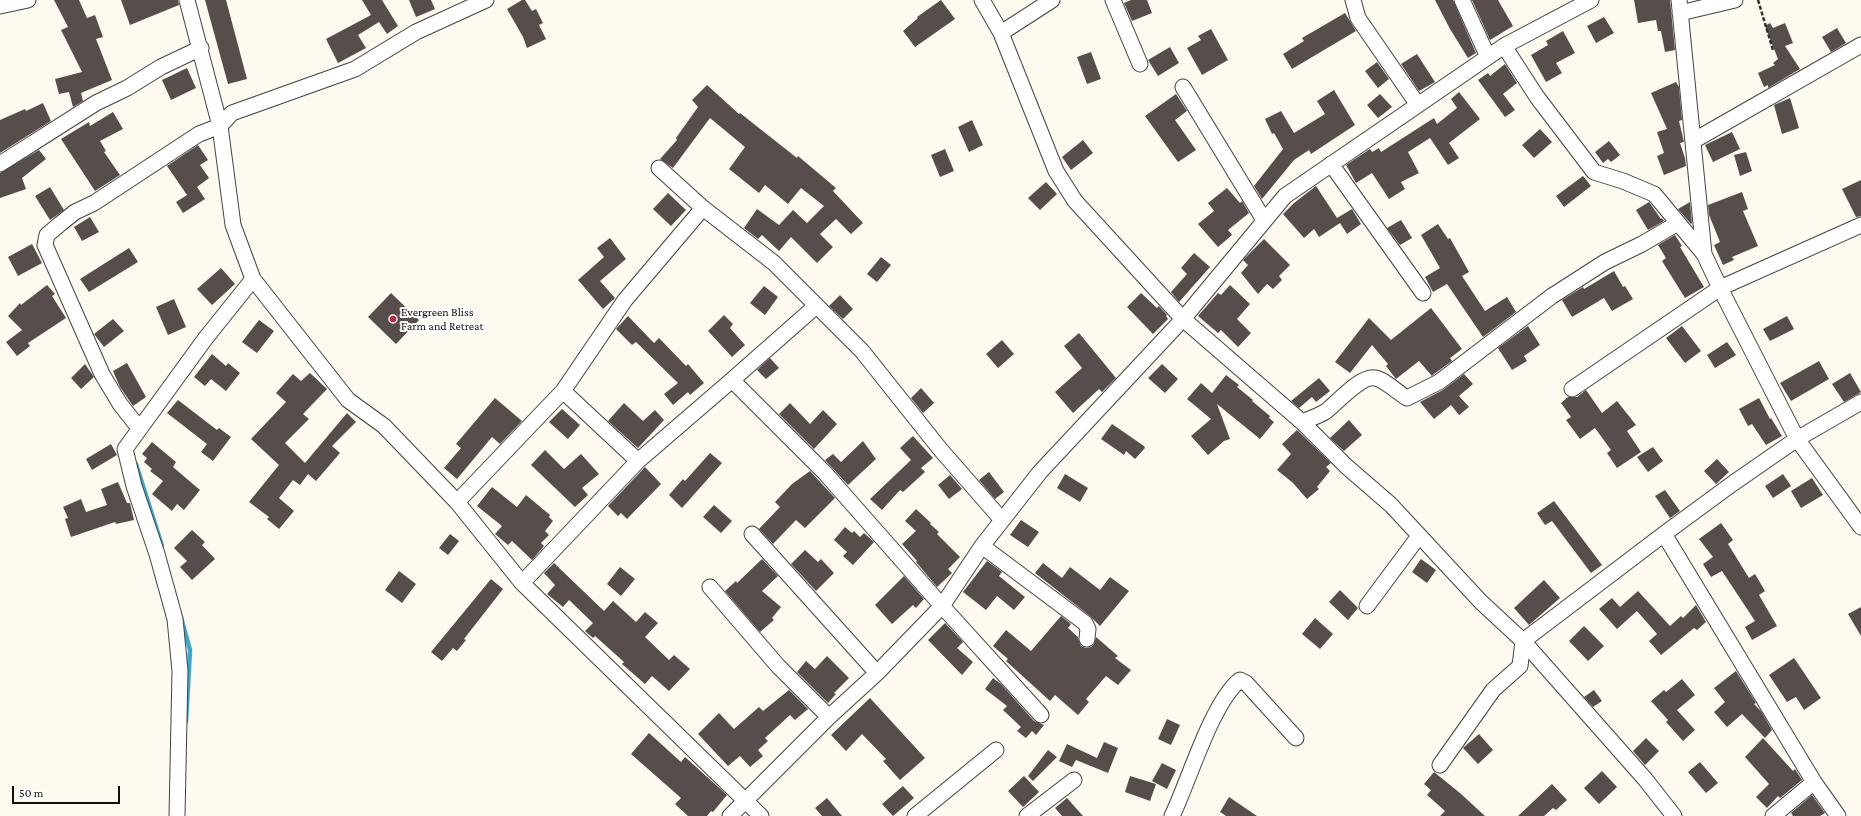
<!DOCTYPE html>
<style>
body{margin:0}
#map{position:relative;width:1861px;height:816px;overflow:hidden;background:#fffaf0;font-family:"Crimson Pro",serif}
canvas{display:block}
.scale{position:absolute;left:12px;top:786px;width:108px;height:18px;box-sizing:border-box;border:2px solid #0f0f0f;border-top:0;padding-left:5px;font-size:12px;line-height:14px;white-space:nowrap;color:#0f0f0f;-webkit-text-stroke:3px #fff;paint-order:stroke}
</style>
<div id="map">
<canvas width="1861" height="816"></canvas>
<div class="scale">50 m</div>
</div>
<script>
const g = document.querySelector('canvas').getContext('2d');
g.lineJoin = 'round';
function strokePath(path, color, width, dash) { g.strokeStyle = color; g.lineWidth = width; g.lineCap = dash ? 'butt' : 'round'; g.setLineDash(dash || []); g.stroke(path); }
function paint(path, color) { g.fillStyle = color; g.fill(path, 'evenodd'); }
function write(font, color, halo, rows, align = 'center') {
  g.font = font + ' "Crimson Pro",serif'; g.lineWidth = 4; g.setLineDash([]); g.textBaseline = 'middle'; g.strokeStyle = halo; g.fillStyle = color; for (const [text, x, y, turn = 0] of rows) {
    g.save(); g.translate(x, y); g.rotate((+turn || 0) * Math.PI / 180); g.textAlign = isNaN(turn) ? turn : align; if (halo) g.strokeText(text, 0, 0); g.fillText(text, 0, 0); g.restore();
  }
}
const stream = new Path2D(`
 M136 464 162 546
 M181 617 190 650 186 722`);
const building = new Path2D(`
 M54 0H79L87 18 95 15 103 37 96 39 112 80 81 93 83 101 73 107 69 92 59 94 55 79 82 72 61 30 68 27Z
 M121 0H178L179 5 130 25Z
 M205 0H226L247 79 228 84Z
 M362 0H382L398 26 387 34 379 22 358 35 366 48 338 63 326 39 371 15Z
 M409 0H431L435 9 416 17Z
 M522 0H525L532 11 536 9 543 23 539 25 546 39 527 48 523 37 507 9Z
 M941 0 955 19 915 47 903 31 918 18 917 17Z
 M1131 0H1147L1152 13 1132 21 1124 3Z
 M1435 0H1453L1476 53 1468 58 1450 29Z
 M1472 0H1498L1513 26 1490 40Z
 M1634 0H1670L1675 50 1665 52 1661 31H1658L1656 20 1638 23Z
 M1345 13 1356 31 1292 69 1283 54 1304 41 1302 38Z
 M1604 17 1614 33 1596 43 1587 26Z
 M1770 23 1773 28 1785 23 1793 43 1785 46 1800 69 1768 88V85L1764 87 1758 73 1775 65 1773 63 1778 59 1765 26Z
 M1837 28 1846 43 1831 52 1822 37Z
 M1211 29 1228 60 1202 75 1187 48 1201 40 1198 36Z
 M1563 31 1575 53 1556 63 1562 73 1546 82 1531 55 1548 45 1546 41Z
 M1170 47 1179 63 1158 76 1148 60Z
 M1091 52 1101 79 1087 84 1077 57Z
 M1417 54 1435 82 1419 91 1401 64Z
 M1377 62 1389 79 1378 88 1365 71Z
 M1505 64 1517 83 1503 94 1515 110 1505 117 1478 80 1488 73 1490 76Z
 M187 68 196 88 171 100 162 80Z
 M1676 82 1679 87 1682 120 1679 121 1684 142 1680 143 1685 158 1686 166 1664 175 1657 156 1664 153 1657 132 1667 129 1651 93Z
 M707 85 739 114 740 113 797 158 798 156 836 188 833 191 863 223 851 234 836 219 820 234 833 247 817 263 791 237 779 251 762 235 758 239 744 228 757 209 779 225 793 210 807 223 824 206 801 188 788 204 765 185 759 193 729 169 745 147 710 118 673 168 660 159 677 140 676 138 698 107 692 100Z
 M1334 90 1355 125 1311 154 1309 150 1294 160 1262 199 1254 186 1283 149 1274 133 1272 134 1265 119 1281 111 1294 133 1325 114 1317 101Z
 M1459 92 1480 119 1449 143 1459 158 1448 165 1430 138 1408 152 1419 173 1401 182 1405 189 1389 199 1372 173 1356 183 1346 165 1370 149 1372 152 1379 148 1381 152 1434 118 1437 124 1457 108 1451 99Z
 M1176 94 1187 111 1175 120 1196 150 1178 162 1145 116Z
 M1380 94 1392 107 1378 118 1367 105Z
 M1790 98 1799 128 1782 134 1774 105Z
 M43 103 51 121 0 153V120L25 109 26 111Z
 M113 112 123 129 100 141 106 151 104 152 120 175 95 191 61 139 89 122 90 126Z
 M972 120 983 145 969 152 958 127Z
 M1540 129 1552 142 1534 158 1522 145Z
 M1732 132 1740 149 1713 162 1705 145Z
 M1083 140 1093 153 1071 170 1062 157Z
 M1609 141 1620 155 1611 162 1608 159 1603 163 1595 152Z
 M198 145 208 160 200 165 209 178 197 187 205 199 183 213 176 202 187 195 167 166Z
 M945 149 954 171 940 177 931 155Z
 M39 150 46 159 22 178 26 189 0 198V173Z
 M1746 152 1752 171 1740 176 1734 155Z
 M1583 176 1591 186 1564 207 1556 196Z
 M1861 180V216L1856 217 1842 189Z
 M1046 182 1057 194 1040 210 1028 198Z
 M1316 186 1337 218 1352 209 1361 224 1347 234 1340 223 1319 237 1314 229 1304 238 1283 214 1294 203Z
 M50 187 64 210 50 220 35 196Z
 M1227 188 1240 203 1242 201 1249 213 1228 230 1232 235 1218 247 1198 224 1214 211 1208 203Z
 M1742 192 1748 209 1743 211 1758 246 1732 257 1734 260 1723 265 1714 245 1720 242 1709 215 1708 205Z
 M668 193 686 210 671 226 653 209Z
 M1649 202 1661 219 1662 218 1664 221 1648 230 1636 210Z
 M1690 202 1692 223 1691 224 1678 209Z
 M90 217 99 232 82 241 74 227Z
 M1401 220 1412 238 1400 245 1387 228Z
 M1438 224 1448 239 1450 238 1469 272 1462 276 1485 311 1507 297 1516 312 1483 337 1447 284 1433 292 1425 277 1440 268 1421 235Z
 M1675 235 1682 246 1680 247 1704 287 1685 298 1662 261 1666 258 1658 245Z
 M610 238 626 259 600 281 615 298 603 309 578 280 604 257 597 248Z
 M1264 239 1290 265 1279 276 1282 280 1273 289 1267 284 1258 294 1241 273 1248 265 1243 260Z
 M32 244 42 263 18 276 8 257Z
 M129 248 138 262 89 292 80 279Z
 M1194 253 1210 267 1179 302 1171 292 1187 274 1181 268Z
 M881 257 891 265 877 282 867 274Z
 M221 268 235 284 212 305 197 289Z
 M1614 271 1623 287 1625 286 1633 299 1612 311 1604 298 1572 317 1562 300 1583 287 1584 289Z
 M47 285 55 294 52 296 66 318 28 343 30 346 17 356 6 342 22 330 8 316 20 303 21 305Z
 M1230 285 1250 304 1237 319 1251 333 1238 347 1221 330 1218 333 1198 316 1218 293 1221 295Z
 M764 286 778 297 765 315 750 303Z
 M391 293 419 320 396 344 368 317Z
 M1141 293 1157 308 1159 306 1167 315 1166 316 1168 319 1153 334 1127 307Z
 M840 295 853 309 843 319 829 306Z
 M174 299 186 327 168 335 156 307Z
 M1431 308 1462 349 1450 358 1452 361 1434 374 1432 376 1419 361 1396 379 1386 366 1388 364 1372 345 1350 373 1335 362 1369 318 1391 340Z
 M724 315 733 324 730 328 745 345 732 357 708 331Z
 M628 316 654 343 659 338 686 366 688 364 704 383 690 395 688 392 673 405 664 394 678 383 636 342 632 345 616 329Z
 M1787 316 1794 329 1770 341 1763 329Z
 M113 319 124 331 104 347 94 334Z
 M259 320 274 331 257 353 242 342Z
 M1528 326 1540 345 1524 356 1527 361 1512 370 1498 348Z
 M1682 326 1701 351 1685 363 1666 338Z
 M1079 333 1116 378 1102 392 1099 389 1073 413 1055 392 1082 368 1064 346Z
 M1002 340 1014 354 998 368 986 354Z
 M1727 342 1736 355 1715 368 1707 355Z
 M212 354 226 366 228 363 240 373 226 391 211 379 205 386 194 377Z
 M770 358 779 368 766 379 757 370Z
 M1819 361 1829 379 1791 401 1780 383Z
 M127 363 146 397 133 406 120 387 113 371Z
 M85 364 94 377 81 389 71 378Z
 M1162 364 1178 379 1165 393 1148 378Z
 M310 373 327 389 303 414 309 419 285 443 305 463 347 413 356 422 332 446 340 453 316 481 308 474 300 485 293 480 279 498 294 511 279 529 267 519 269 517 249 502 279 465 251 439 286 402 276 393 293 374 301 381Z
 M1850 373 1861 392 1844 402 1832 384Z
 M1464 374 1473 384 1459 396 1469 407 1459 415 1451 405 1434 419 1420 402 1443 390Z
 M1226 375 1239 385 1237 387 1253 400 1252 401 1270 416 1269 418 1274 422 1260 439 1217 404 1230 439 1224 441 1208 455 1191 436 1211 419 1187 399 1201 383 1212 393Z
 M1319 378 1330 391 1316 402 1312 397 1299 408 1291 401Z
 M921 388 934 403 923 413 911 398Z
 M1586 390 1602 413 1617 401 1636 425 1627 431 1641 452 1617 468 1607 453 1611 450 1595 428 1580 439 1566 420 1571 417 1561 403 1568 397H1577Z
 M495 398 522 421 500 444 492 437 457 479 444 468 461 448 456 444Z
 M1759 398 1770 419 1771 418 1782 436 1766 445 1752 424 1748 426 1739 409Z
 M178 400 217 430 219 428 231 437 213 461 201 452 207 444 167 413Z
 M624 403 643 421 655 410 664 420 638 448 608 421Z
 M790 403 810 424 823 410 837 424 814 449 779 414Z
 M562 409 580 425 568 439 549 422Z
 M1349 420 1362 435 1344 451 1330 438Z
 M1112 424 1144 446 1145 448 1135 459 1126 451 1124 455 1101 439Z
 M1297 430 1331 463 1326 467 1330 471 1317 487 1319 489 1307 499 1293 483 1277 470 1291 454 1282 444Z
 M913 436 933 458 921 468 925 472 903 492 900 490 882 510 870 499 911 460 900 448Z
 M863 441 876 459 848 485 825 460 833 454 841 462Z
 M152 442 176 462 173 467 200 490 184 510 177 504 172 511 152 494 163 481 150 471 152 469 144 462 147 458 142 454Z
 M111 444 117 455 92 470 86 459Z
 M1653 447 1663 461 1648 472 1637 457Z
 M545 450 564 469 581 454 599 474 582 488 588 495 575 507 531 465Z
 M710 453 722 463 682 508 669 495 683 479 685 481Z
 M1717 459 1729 472 1716 484 1704 471Z
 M645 467 661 484 627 519 621 513 618 516 608 506Z
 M810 471 835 498 805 528 796 520 773 544 759 529 780 507 775 502 792 484Z
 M989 472 1004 492 995 499 979 480Z
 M1065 474 1088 488 1080 502 1057 488Z
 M1783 474 1791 486 1773 498 1765 486Z
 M950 475 962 489 949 499 938 485Z
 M1812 478 1823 495 1801 508 1791 491Z
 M118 482 127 503H130L134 520 116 524 115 522 71 537 65 519 68 518 63 507 81 499 86 512 107 505 101 489Z
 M492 487 517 507 526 495 550 515 549 517 553 521 545 531 549 535 541 543 544 546 532 560 512 541 508 545 495 534 502 526 477 506Z
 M1665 490 1680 511 1670 518 1655 496Z
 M1554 501 1602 565 1591 573 1552 521 1545 525 1537 513Z
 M714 505 732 521 721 533 703 517Z
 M916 509 931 523 930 524 939 532 937 534 960 557 948 569 952 573 937 587 916 562 917 561 902 544 916 531 905 521Z
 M1021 520 1039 532 1028 547 1010 535Z
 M1721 523 1733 540 1728 544 1749 578 1755 574 1765 591 1759 595 1777 626 1752 640 1745 627 1755 621 1722 571 1711 577 1703 564 1713 557 1699 539Z
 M845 527 852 533 854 531 860 537 864 533 874 542 853 565 843 556 847 552 834 540Z
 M192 530 205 542 202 545 215 559 192 580 180 567 187 561 174 548Z
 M450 534 459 541 448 555 439 548Z
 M805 550 818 562 821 559 834 573 816 591 791 564Z
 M762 559 778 576 762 591 781 607 772 618 774 620 760 632 725 591 736 581 737 583Z
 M1421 559 1436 570 1427 583 1412 572Z
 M987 561 1002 572 999 576 1025 597 1014 610 997 596 986 610 963 592Z
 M554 563 604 611 613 601 636 622 645 612 658 623 645 637 669 660 674 655 690 669 669 691 652 676 645 684 622 664 624 662 595 636 593 638 585 631 593 623 569 600 563 607 547 594 555 585 544 573Z
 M1043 563 1062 578 1070 567 1100 590 1110 577 1129 591 1100 626 1090 616 1035 573Z
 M620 567 635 579 621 596 607 584Z
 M399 571 416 584 402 603 385 590Z
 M904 576 924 599 916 608 913 605 892 624 875 605Z
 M491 579 503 589 464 639 466 640 457 651 453 648 442 661 431 652Z
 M1544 580 1560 598 1529 625 1514 608Z
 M1340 590 1358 608 1348 620 1329 602Z
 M1638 591 1670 626 1681 616 1683 618 1696 605 1706 622 1697 630 1694 628 1661 655 1649 641 1657 634 1637 611 1617 629 1599 609 1612 598 1620 607Z
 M1861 607V636L1848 614Z
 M1061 616 1071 624 1068 628 1078 637 1079 642 1081 646 1086 648 1091 647 1094 644 1096 637 1118 656 1115 658 1131 670 1118 685 1106 676 1086 699 1089 702 1078 715 1055 695 1050 701 1006 661 1008 659 993 646 1006 630 1031 651Z
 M1315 618 1333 634 1320 649 1302 634Z
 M945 623 963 642 957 648 973 662 962 675 928 640Z
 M1584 626 1604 646 1588 661 1569 641Z
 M827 656 849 678 834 693 836 694 828 703 797 672 806 661 815 669Z
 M1794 658 1821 698 1804 710 1796 697 1787 702 1769 675Z
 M1736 671 1756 703 1754 704 1761 711 1772 730 1765 738 1742 714 1727 727 1714 712 1725 702 1714 688Z
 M993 678 1001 684 1034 721 1044 725 1036 735 1032 731 1026 738 1017 731 1021 727 1003 710 1007 706 985 689Z
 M1682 679 1695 695 1677 710 1695 730 1683 741 1666 722 1668 720 1651 701 1664 690 1666 692Z
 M789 690 808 709 795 720 790 715 765 738 768 741 758 750 763 756 750 767 740 756 728 766 698 734 719 713 734 729 759 707 763 711Z
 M1594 690 1602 701 1593 707 1584 697Z
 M870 698 925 758 900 780 883 761 886 759 862 734 846 751 831 735Z
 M1167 719 1180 725 1171 745 1158 739Z
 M649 733 681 762 685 757 727 795 713 812 711 811 707 816H688L675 804 681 798 631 754Z
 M1479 734 1493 750 1478 764 1463 748Z
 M1646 738 1659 751 1645 765 1633 751Z
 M1763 738 1793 771 1795 769 1802 780 1780 798 1778 796 1767 808 1756 797 1769 784 1745 757Z
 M1104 742 1118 748 1108 773 1076 760 1072 767 1059 761 1067 744 1097 758Z
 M1048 750 1057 757 1033 781 1028 776Z
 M1700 762 1718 783 1706 793 1688 772Z
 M1162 763 1176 770 1167 789 1152 781Z
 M1602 771 1617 787 1599 804 1584 788Z
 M1434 772 1460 793 1485 816H1440L1445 811 1427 795 1431 790 1424 784Z
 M1024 776 1039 792 1023 807 1008 791Z
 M1130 776 1156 784 1150 801 1125 792Z
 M1552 784 1567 800 1556 810 1553 808 1544 816H1518Z
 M903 786 914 798 893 816 882 804Z
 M1812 795 1825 813 1820 816H1793L1791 813Z
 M1229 797 1257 816H1226L1220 812Z
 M827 798 842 816H822L815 808Z
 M1067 798 1083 816H1062L1055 808Z`);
const path = new Path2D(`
 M1758 0 1773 50`);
const minor = new Path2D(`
 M187 0 220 126 233 225 253 279 348 400 384 426 457 502 522 583 761 816
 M982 0 1001 33 1056 171 1075 201 1183 319 1302 422 1346 466 1391 505 1481 602 1523 641 1645 779 1674 816
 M1113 0 1140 64
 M1353 0 1358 18 1418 105
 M1462 0 1488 57
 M1679 0 1704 254 1720 288 1797 439 1861 527
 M0 6 28 0
 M1680 13 1735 0
 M1001 33 1052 0
 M1504 46 1537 97 1594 172 1623 181 1654 194 1704 254
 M1183 87 1264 220
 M1693 141 1861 45
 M0 164 96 103 127 88 161 67 201 48
 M1331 164 1423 293
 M659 168 703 208 774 263 862 351 940 449 1002 520
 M732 380 816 306
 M1572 389 1720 288 1861 225
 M563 391 638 461
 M1302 422C1309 419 1318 416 1325 412 1337 403 1361 375 1375 378 1384 379 1398 393 1407 398L1439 382 1552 296 1605 262 1642 244 1678 223
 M139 428 120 404 102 374 45 245 47 235 60 224 75 212 94 203 199 134 220 126 232 113 355 69 416 32 486 0
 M457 502 563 391 625 300 703 208
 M752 534 877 673
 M1664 534 1814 782 1838 816
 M982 546 1085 623 1088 629 1087 639
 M522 583 638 461 732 380 825 473 942 606 1041 715
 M710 587 778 666 829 717
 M1367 606 1419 536
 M1440 765 1493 690 1520 666 1523 641 1664 534 1732 484 1797 439 1861 402
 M177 816 180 671 175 619 157 554 134 486 125 449 205 339 253 279
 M730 816 829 717 877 673 942 606 982 546 1040 472 1183 319 1285 196 1504 46 1591 0
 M915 816 996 750
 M1027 816 1074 780
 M1172 816C1189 781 1212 702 1240 680L1246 683 1296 738
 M1773 816 1814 782`);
const markers = [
 [393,319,4,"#c12440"]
];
const poiNames = [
 ["Evergreen Bliss",401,312],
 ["Farm and Retreat",401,326]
];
strokePath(stream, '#3aa7cf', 4.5);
paint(building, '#574e4b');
strokePath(minor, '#424242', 17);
strokePath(path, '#313131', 2.5, [4, 2]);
strokePath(minor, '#fff', 15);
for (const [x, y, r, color] of markers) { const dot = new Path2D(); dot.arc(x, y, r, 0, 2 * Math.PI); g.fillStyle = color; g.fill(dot); strokePath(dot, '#fff', 1.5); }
write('12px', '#0f0f0f', '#fff', poiNames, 'left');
</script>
